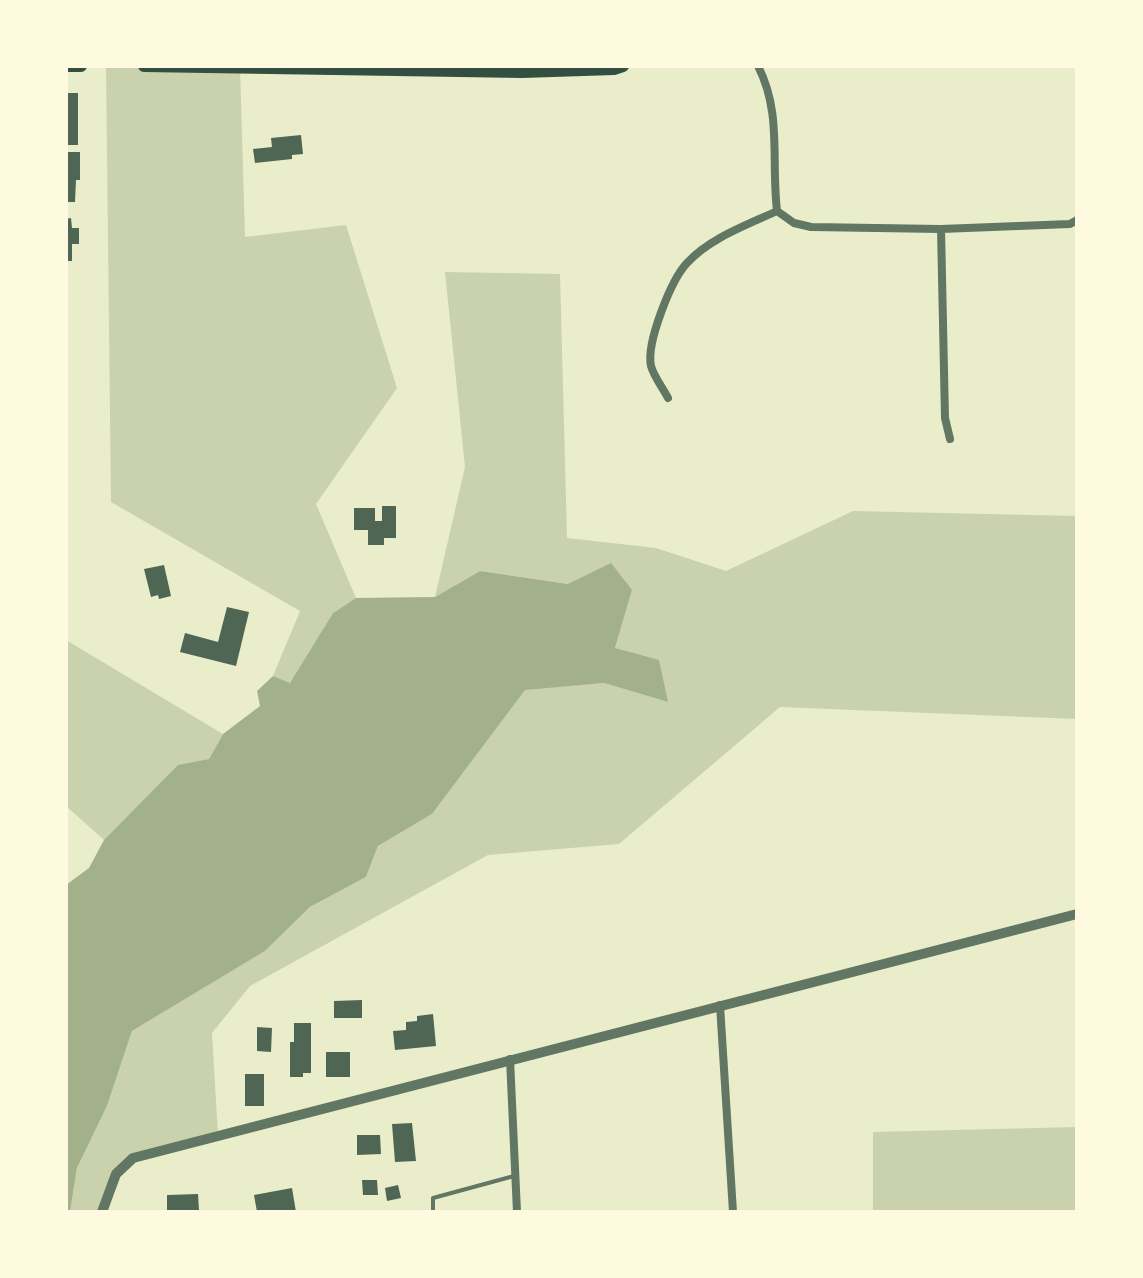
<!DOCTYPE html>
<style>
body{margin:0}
#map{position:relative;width:1143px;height:1278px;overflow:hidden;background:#e9edc9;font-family:"Source Sans 3",sans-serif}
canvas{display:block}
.frame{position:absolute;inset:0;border:68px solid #fefae0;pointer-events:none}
</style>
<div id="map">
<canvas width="1143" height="1278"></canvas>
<div class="frame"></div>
</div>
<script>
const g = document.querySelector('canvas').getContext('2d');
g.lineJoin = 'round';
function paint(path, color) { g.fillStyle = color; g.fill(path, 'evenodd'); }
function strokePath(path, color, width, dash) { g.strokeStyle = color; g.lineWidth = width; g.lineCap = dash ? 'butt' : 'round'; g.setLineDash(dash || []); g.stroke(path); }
const green = new Path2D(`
 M106 66 240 67 245 237 346 225 397 388 316 504 356 598 333 613 290 684 273 676 300 611 111 502Z
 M445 272 560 274 567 538 656 548 726 571 853 511 1077 516V719L780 707 619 844 488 855 250 986 212 1033 218 1135 133 1158 116 1174 102 1212H70L77 1168 107 1106 132 1031 265 951 310 907 366 877 378 846 432 814 525 689 604 683 668 702 615 648 632 590 568 584 480 571 435 597 465 467Z
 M66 640 223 734 209 759 178 766 104 840 66 806Z
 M1077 1127V1212H873V1132Z`);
const water = new Path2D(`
 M611 563 632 590 615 648 659 660 668 702 604 683 525 690 432 814 378 846 366 877 310 907 265 951 132 1031 107 1106 77 1168 70 1212H66V885L89 868 104 840 178 765 209 759 223 734 260 706 257 691 273 676 290 683 333 613 356 598 435 597 480 571 568 584Z`);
const building = new Path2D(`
 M66 93H78V145H66Z
 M301 135 303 154 292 155V159L255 163 253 149 272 147 271 138Z
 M66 152H80V180H76L75 202H66Z
 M71 218 72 228H79V244H72V261H66V219Z
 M382 506H396V538H384V545H368V530H354V508H375V521H382Z
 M164 565 171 596 159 599 158 595 151 597 144 569Z
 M227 607 249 612 236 666 180 652 185 633 218 642Z
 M362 1000V1018H334V1001Z
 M433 1014 436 1046 395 1050 393 1031 406 1030V1022L417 1021V1016Z
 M294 1023H311V1073H303V1077H290V1042H294Z
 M257 1027 272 1028 271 1052 257 1051Z
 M326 1052H350V1077H326Z
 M245 1074H264V1106H245Z
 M412 1123 416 1161 395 1162 392 1124Z
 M357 1135H380L381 1154 357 1155Z
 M362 1180H377L378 1195H363Z
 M398 1185 401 1198 387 1201 385 1188Z
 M292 1188 296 1212H257L254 1195Z
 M198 1194 199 1210 167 1212V1195Z`);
const service = new Path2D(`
 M433 1212V1198L514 1176`);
const minor = new Path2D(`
 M758 66C782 113 771 159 777 211L794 223 811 227 941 229 1070 224 1077 220
 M941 229 945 418 950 439
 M668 398C663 388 654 377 651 366 646 343 671 280 687 263 710 238 747 225 777 211
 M720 1005 733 1212
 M510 1059 517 1212`);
const tertiary = new Path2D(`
 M102 1212 116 1174 133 1158 1077 914`);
const secondary = new Path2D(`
 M66 66H81
 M144 66 522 72 614 69 623 66`);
paint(green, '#cad2ad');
paint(water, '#a3b18a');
paint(building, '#4f6655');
strokePath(service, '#617663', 4);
strokePath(minor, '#617663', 8);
strokePath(tertiary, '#617663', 10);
strokePath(secondary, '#344e41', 12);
</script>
